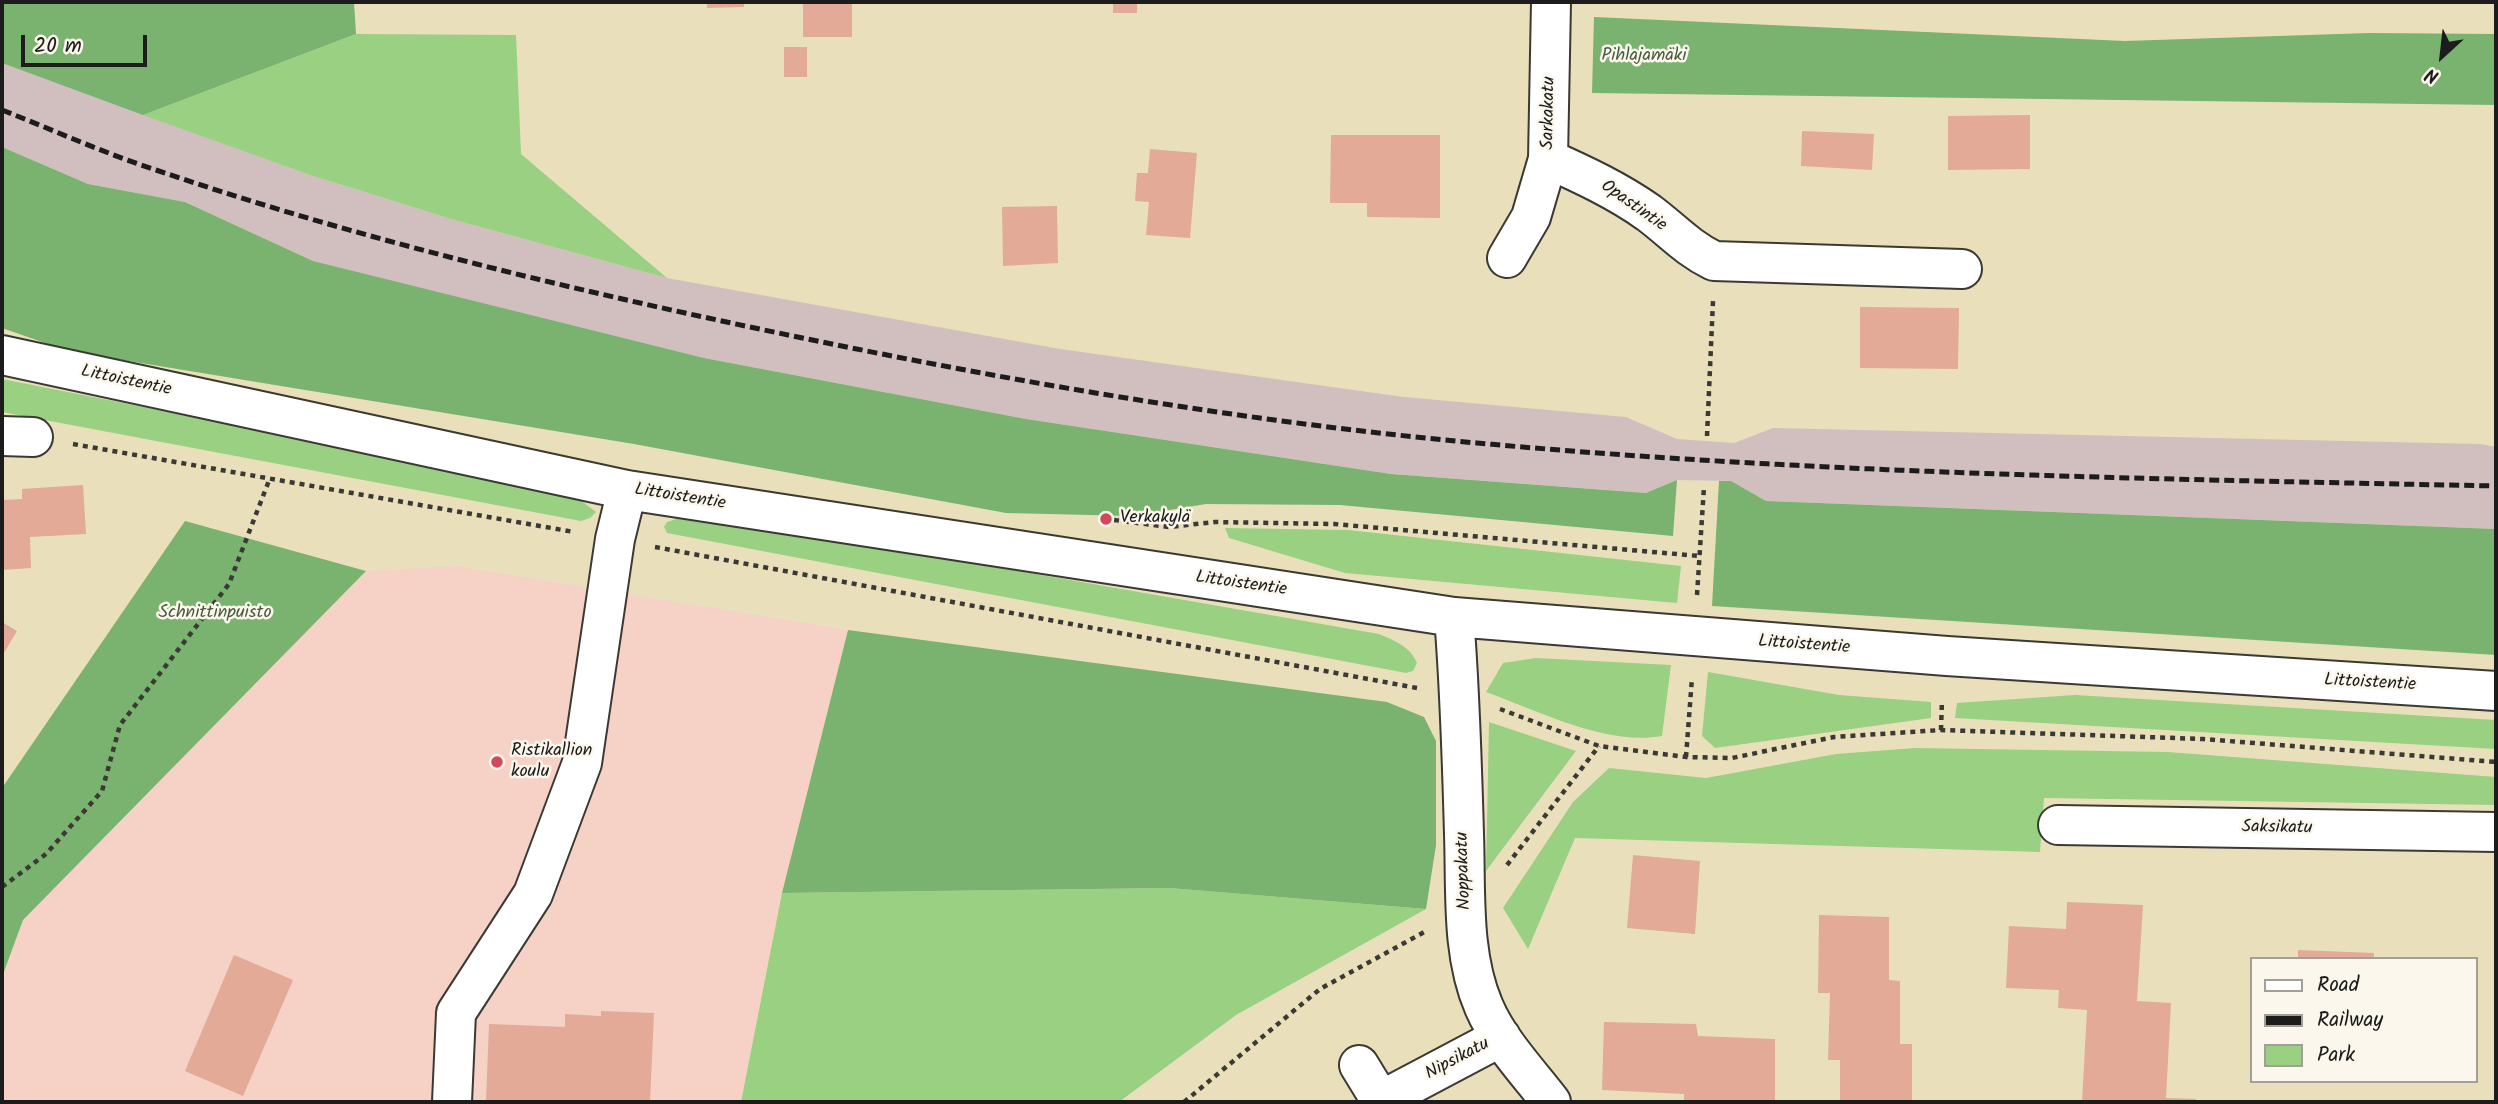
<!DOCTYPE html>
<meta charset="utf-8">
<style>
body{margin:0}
#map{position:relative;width:2498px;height:1104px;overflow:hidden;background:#e9e0bb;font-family:Kalam,sans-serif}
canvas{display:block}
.frame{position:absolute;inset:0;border:4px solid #1c1c1c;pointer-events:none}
.legend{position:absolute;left:2250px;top:957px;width:228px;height:126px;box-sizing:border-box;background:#fbf7ec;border:2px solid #a29f99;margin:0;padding:9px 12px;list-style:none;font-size:21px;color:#1c1c1c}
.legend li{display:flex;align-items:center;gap:14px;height:35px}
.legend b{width:35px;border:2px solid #a29f99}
.north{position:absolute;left:2407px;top:21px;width:70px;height:70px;-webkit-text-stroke:5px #fbf7ec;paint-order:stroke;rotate:207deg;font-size:19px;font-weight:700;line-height:28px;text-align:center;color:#1c1c1c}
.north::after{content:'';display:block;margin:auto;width:24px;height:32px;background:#1c1c1c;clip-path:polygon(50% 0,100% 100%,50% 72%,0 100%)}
.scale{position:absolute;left:21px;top:35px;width:126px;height:32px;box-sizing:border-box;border:4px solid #1c1c1c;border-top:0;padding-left:9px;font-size:21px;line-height:24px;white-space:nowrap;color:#1c1c1c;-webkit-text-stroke:5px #fbf7ec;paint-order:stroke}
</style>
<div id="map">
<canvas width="2498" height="1104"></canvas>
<div class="frame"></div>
<ul class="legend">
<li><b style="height:9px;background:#fff"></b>Road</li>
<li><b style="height:9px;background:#1c1c1c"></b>Railway</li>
<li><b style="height:19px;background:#99d082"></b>Park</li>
</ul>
<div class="north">N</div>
<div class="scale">20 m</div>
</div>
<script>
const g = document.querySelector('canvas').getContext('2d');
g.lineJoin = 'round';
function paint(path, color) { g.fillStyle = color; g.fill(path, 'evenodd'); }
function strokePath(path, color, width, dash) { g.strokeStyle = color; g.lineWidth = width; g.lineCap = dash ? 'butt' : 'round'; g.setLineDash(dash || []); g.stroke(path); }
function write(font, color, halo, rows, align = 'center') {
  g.font = font + ' Kalam,sans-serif'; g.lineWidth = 5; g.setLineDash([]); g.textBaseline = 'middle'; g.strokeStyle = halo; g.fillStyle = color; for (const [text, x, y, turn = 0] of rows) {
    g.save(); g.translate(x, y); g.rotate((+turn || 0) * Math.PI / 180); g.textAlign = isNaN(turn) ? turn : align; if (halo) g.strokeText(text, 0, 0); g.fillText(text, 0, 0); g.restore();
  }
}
const built = new Path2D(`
 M456 566 848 630 782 893 741 1102H2V977L23 920 366 571Z`);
const industrial = new Path2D(`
 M2 63 310 175 451 219 667 278 1060 349 1404 397 1626 417 1677 439 1734 443 1773 428 2480 444 2496 447V529L1766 501 1731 481 1677 480 1647 493 1391 474 1026 419 704 358 432 292 313 261 185 202 88 184 2 147Z`);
const green = new Path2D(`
 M356 34 516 35 521 154 667 278 451 219 310 175 143 115Z
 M2 379 568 491 596 512 590 518 581 521 2 412Z
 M692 514 1379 634C1395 641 1410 646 1417 663L1413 671 1406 673 667 533 664 527 667 522Z
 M1225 528 1348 530 1681 566 1677 603 1345 573 1229 538Z
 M1536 658 1671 665 1662 736C1606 746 1539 711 1486 692L1503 663Z
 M1708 672 1839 695 1931 702V718L1715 748 1702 736Z
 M2075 695 2496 720V749L1955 718 1957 703Z
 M1489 722 1576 751 1486 871Z
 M1915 748 2168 752 2496 777V805L2044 798 2040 852 1575 838 1528 949 1503 908 1573 802 1609 768 1706 778 1836 754Z
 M1169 888 1426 909 1236 1015 1119 1102H741L782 893Z`);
const forest = new Path2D(`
 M2 2H354L356 34 143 115 2 63Z
 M1594 17 2125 41 2369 33 2496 34V105L1592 93Z
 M2 147 88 184 185 202 313 261 704 358 1026 419 1391 474 1646 493 1677 480 1673 536 1340 505 1206 504 1133 516 1006 513 634 444 68 351 2 328Z
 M1719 481H1731L1766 501 2496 529V655L1712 606Z
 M185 521 366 571 23 920 2 977V788Z
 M848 630 1387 702 1424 717 1436 741V845L1426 909 1169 888 782 893Z`);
const building = new Path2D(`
 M707 2H744V7L707 8Z
 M803 2H852V37H803Z
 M1113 2H1137V13H1113Z
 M784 47H807V77H784Z
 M2030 115V169L1948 170V116Z
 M1802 131 1874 134 1872 170 1801 166Z
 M1331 135H1440V218L1367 217V203H1330Z
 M1150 149 1197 153 1190 238 1146 235 1149 202 1135 201 1137 173H1148Z
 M1057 206 1058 263 1003 266 1002 207Z
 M1860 307 1959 308 1958 369 1860 368Z
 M83 485 86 534 30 537 31 568 2 570V500L22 499V489Z
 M2 622 17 631 2 656Z
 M1633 855 1700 861 1695 934 1627 928Z
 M2067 902 2143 905 2137 1001 2171 1003 2166 1098 2196 1099V1102H2082L2087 1010 2058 1008 2059 990 2006 988 2009 926 2066 929Z
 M1819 915 1889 917V980L1900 981V1044H1912V1102H1840V1060H1828L1830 993H1818Z
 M2298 950 2374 953V959H2298Z
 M234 955 293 980 243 1096 185 1071Z
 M601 1011 654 1013 650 1102H486L489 1024 565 1027V1014L601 1016Z
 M1604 1022 1696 1024 1698 1036 1775 1039V1102H1684V1094L1602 1090Z`);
const path = new Path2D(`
 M1707 436 1713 301
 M73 444 574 532
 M1114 520 1169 527 1215 522 1334 524 1699 556
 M655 547 1417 688
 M1697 595 1704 487
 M1500 709 1599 746 1686 757 1732 758 1834 737 1941 730 2203 739 2496 762
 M1941 730 1942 700
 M1686 757 1692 678
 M1507 865 1599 746
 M2 887 46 854 102 791 120 725 229 584 270 478
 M1184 1102 1320 989 1428 930`);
const minor = new Path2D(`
 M1548 159C1584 175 1618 191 1649 213 1673 231 1686 247 1714 261L1962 269
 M1507 258 1531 217 1548 159 1551 2
 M2 355 627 490 1454 617 1947 656 2496 691
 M2 436 33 437
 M1454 617C1460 689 1462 762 1464 834 1466 891 1461 954 1484 1007 1499 1042 1528 1072 1551 1102
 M2058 825 2496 832
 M1359 1065 1381 1101
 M452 1102 456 1013 533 894 582 763 615 539 627 490
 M1378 1102 1501 1037`);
const rail = new Path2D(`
 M2 110C53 130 104 153 156 170 373 244 598 296 822 342 1038 386 1258 423 1477 443 1816 474 2156 479 2496 486`);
const markers = [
 [1106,519,7,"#d1495b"],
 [497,762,7,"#d1495b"]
];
const parkNames = [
 ["Pihlajamäki",1644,57],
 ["Schnittinpuisto",215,614]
];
const streetNames = [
 ["Sarkakatu",1550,113,-89],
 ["Opastintie",1633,207,35],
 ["Littoistentie",126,382,12],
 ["Littoistentie",680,498,9],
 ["Littoistentie",1241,585,8],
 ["Littoistentie",1804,646,4],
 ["Littoistentie",2370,684,3],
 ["Saksikatu",2277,829,1],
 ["Noppakatu",1465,871,-92],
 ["Nipsikatu",1458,1060,-28]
];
const poiNames = [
 ["Verkakylä",1120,519],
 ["Ristikallion",511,752],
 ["koulu",511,773]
];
paint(built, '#f6d1c5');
paint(industrial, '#d1bfbf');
paint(green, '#99d082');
paint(forest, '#7ab270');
paint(building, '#e2aa97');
strokePath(minor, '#3b3934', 42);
strokePath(path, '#3b3934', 4.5, [5, 5]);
strokePath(minor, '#fff', 38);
strokePath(rail, '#1c1c1c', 5, [10, 5]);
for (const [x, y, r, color] of markers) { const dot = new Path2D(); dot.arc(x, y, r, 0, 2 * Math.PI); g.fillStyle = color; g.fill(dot); strokePath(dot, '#fbf7ec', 2.5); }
write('18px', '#485b40', '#fbf7ec', parkNames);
write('18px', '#1c1c1c', '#fbf7ec', streetNames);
write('18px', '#1c1c1c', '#fbf7ec', poiNames, 'left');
</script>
